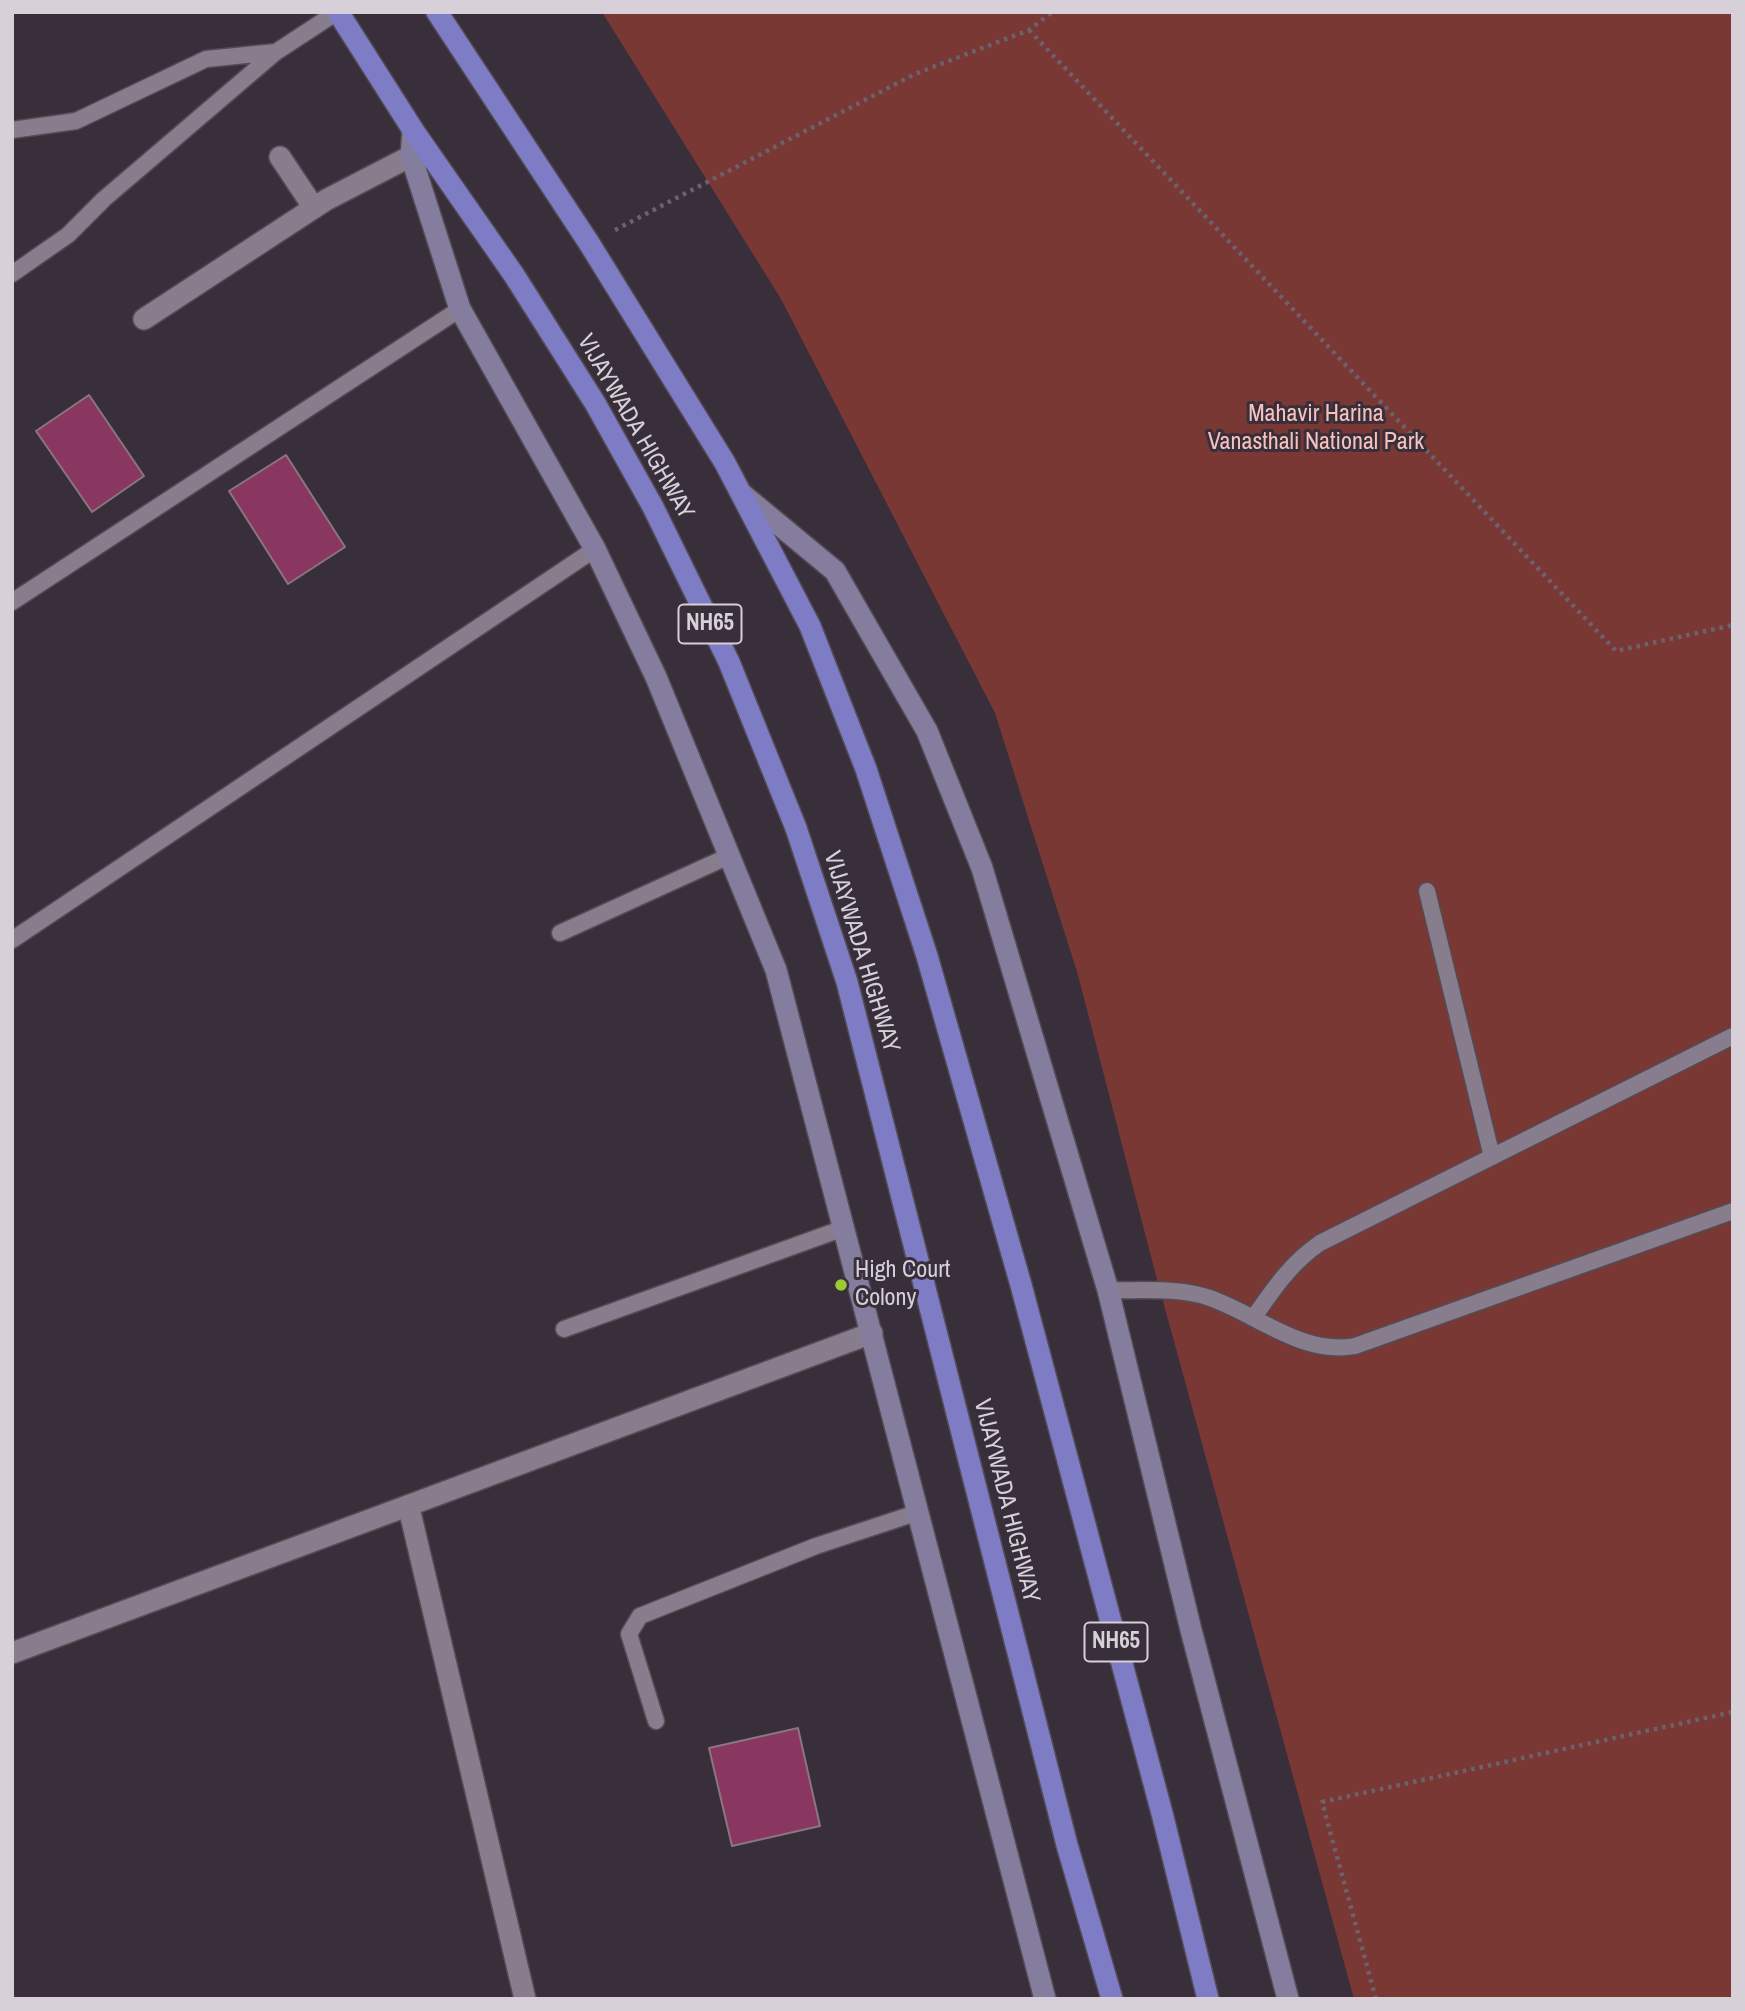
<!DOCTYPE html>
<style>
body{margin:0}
#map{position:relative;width:1745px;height:2011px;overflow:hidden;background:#382f3b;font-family:"Archivo Narrow",sans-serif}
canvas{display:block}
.frame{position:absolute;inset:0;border:14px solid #d7d0d9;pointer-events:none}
</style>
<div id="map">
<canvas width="1745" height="2011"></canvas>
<div class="frame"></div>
</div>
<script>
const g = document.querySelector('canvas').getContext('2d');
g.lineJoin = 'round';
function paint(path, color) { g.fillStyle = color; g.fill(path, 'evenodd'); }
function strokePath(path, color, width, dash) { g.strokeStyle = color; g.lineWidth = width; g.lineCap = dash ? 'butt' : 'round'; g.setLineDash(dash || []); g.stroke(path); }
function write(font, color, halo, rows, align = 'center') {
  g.font = font + ' "Archivo Narrow",sans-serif'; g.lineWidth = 6; g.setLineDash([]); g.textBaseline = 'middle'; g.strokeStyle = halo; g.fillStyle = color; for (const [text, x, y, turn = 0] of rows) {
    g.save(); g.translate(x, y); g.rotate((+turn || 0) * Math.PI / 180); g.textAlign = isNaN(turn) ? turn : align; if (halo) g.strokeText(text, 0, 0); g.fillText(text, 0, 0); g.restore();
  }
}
const green = new Path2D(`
 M602 12H1733V1999H1354L1155 1272 1078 975 995 713 781 299Z`);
const building = new Path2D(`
 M89 395 144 476 92 512 36 431Z
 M286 455 345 547 288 584 229 491Z
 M798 1728 820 1826 732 1846 709 1748Z`);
const path = new Path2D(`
 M1029 30 1616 651 1733 625
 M615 230 915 74 1029 30 1052 12
 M1376 1999 1322 1802 1733 1712`);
const lane = new Path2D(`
 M12 130 76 121 206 59 276 52 337 12
 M12 274 68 235 104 199 276 52
 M12 602 460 309
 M1427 891 1492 1157
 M560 933 729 856
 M12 940 595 549
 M1108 1290C1140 1291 1179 1287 1210 1298 1258 1315 1303 1356 1355 1346L1733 1211
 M1254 1317C1274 1288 1291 1263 1320 1243L1733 1036
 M564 1329 844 1228
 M656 1721 629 1634 640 1616 816 1546 919 1512`);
const street = new Path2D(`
 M280 157 314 208
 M144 319 326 200 411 156
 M409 1508 525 1999
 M12 1653 872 1333`);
const secondary = new Path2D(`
 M413 130 411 156 460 309 595 549 656 677 776 970 1045 1999
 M742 494 835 571 927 731 982 868 1108 1290 1191 1630 1288 1999`);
const highway = new Path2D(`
 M338 12 413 130 514 275 595 403 653 507 729 662 796 828 847 982 1067 1845 1112 1999
 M437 12 589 243 725 463 810 626 866 769 927 956 1021 1285 1163 1817 1208 1999`);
const markers = [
 [841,1285,7,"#9dca31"]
];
const shields = [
 [710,624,63],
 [1116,1642,63]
];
const shieldNames = [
 ["NH65",710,624],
 ["NH65",1116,1642]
];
const parkNames = [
 ["Mahavir Harina",1316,415],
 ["Vanasthali National Park",1316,443]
];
const streetNames = [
 ["VIJAYWADA HIGHWAY",635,427,60],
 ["VIJAYWADA HIGHWAY",861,952,73],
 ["VIJAYWADA HIGHWAY",1006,1501,76]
];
const poiNames = [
 ["High Court",855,1271],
 ["Colony",855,1299]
];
paint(green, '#7a3834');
paint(building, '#893660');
strokePath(building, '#89767e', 2);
strokePath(lane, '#534b55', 19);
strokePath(street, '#534b55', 24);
strokePath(secondary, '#534b55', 24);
strokePath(highway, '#534b55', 24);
strokePath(path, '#6b626d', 4.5, [3.5, 5]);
strokePath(lane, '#887d8c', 16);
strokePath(street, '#887d8c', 21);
strokePath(secondary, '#857d9d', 21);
strokePath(highway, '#7f7cc6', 21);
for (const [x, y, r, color] of markers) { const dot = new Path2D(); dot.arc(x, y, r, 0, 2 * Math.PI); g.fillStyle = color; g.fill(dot); strokePath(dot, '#382f3b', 2.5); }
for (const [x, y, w] of shields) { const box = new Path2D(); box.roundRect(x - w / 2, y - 19.5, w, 39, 5); g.fillStyle = '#382f3b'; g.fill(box); strokePath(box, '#d7d0d9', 2); }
write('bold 23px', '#d7d0d9', null, shieldNames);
write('24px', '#f7c2bd', '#382f3b', parkNames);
write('24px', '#d7d0d9', '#382f3b', streetNames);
write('24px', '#d7d0d9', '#382f3b', poiNames, 'left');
</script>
